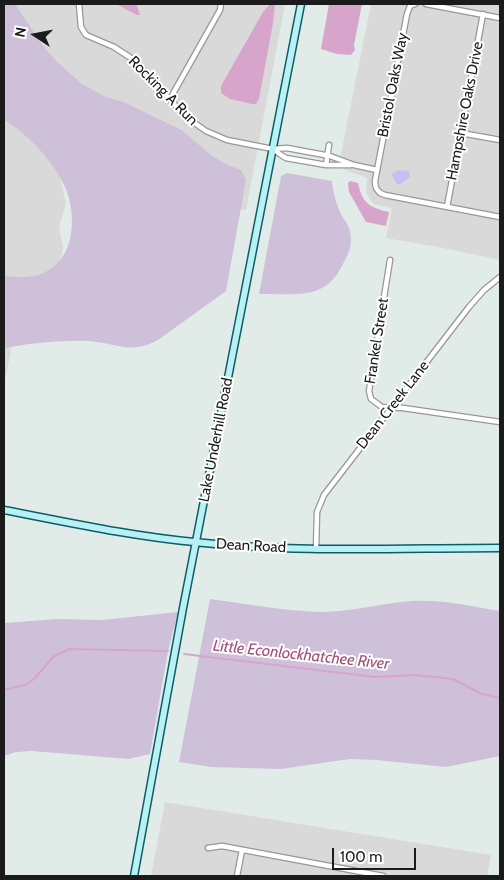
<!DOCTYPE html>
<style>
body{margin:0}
#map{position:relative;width:504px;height:880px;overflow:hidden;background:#e1ece9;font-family:Cabin,sans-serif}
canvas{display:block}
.frame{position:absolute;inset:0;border:5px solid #1b1b1b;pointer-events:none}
.north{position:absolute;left:10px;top:10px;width:50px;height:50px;-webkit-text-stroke:4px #fff;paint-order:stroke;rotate:281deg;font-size:14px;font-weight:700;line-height:20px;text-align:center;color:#1b1b1b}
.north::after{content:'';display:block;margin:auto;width:18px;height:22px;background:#1b1b1b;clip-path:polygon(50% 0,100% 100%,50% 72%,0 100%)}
.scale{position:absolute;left:332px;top:848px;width:84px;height:22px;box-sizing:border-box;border:2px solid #1b1b1b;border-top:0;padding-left:6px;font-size:15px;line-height:18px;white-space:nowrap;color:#1b1b1b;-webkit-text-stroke:4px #fff;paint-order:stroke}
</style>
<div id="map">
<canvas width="504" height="880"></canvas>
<div class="frame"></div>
<div class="north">N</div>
<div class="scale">100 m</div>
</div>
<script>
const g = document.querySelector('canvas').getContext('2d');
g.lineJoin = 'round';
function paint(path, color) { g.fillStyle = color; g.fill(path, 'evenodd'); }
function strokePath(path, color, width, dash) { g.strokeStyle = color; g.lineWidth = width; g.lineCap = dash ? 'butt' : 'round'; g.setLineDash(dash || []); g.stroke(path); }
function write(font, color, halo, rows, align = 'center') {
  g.font = font + ' Cabin,sans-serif'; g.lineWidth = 4; g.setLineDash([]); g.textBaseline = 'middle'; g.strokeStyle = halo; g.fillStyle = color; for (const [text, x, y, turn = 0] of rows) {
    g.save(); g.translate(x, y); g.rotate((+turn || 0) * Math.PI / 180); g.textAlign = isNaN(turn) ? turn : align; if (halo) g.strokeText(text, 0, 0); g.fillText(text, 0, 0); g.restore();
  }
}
const residential = new Path2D(`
 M4 4H285L246 210 60 176 66 204 59 226 63 247 60 263 51 274 25 283 4 385Z
 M371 4H500V260L438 247 386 238 392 208 373 204 366 192 367 178 340 168 341 154Z
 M165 802 491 855 487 876H151Z`);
const wetland = new Path2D(`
 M4 4H15L43 46 57 62 82 84 106 97 124 102 183 131 212 156 228 165 241 170 246 180 226 291 158 340C130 355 117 343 89 341 60 340 32 343 4 348V276C14 277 28 278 38 275 75 264 78 217 65 187 54 162 27 133 4 120Z
 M287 173 332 181C333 193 336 203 341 214 344 220 349 225 350 231 353 246 349 252 343 264 325 302 295 293 259 294L281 176Z
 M210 599C247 604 284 611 321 612 352 612 382 603 412 601 441 599 472 606 500 611V756L446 767 376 760 350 759 281 769 211 767 179 762Z
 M178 612 168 651 150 754 129 759 32 751 16 752 4 756V623L57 619 102 620Z`);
const park = new Path2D(`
 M399 170 409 171 410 177 401 184H397L391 174Z`);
const water = new Path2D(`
 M116 4H136L140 15H137Z
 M270 4H275L273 23 259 99 256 104H252L230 99 221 93V86L263 12Z
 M329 4H362L354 45 355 50 351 55 337 54 321 49Z
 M350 181 358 183C362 203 370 208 389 212L386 226 366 222 349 192 348 183Z`);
const stream = new Path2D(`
 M184 654 375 677 415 675 453 679 482 694 500 698
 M4 690 25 685 34 679 53 657 69 649 168 651`);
const street = new Path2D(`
 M79 4 81 27 86 35 114 47 134 60 186 117 206 131 227 140 273 149 287 148 330 156 354 165 377 170
 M415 4 410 6 407 14 375 181C375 189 378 193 385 195L500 217
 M426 4 500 18
 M170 99 220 10 221 4
 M461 133 500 140
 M273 149 281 155 286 158 326 165H351
 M326 165 329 145
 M447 207 483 14
 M390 260 369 391 371 399 382 407 403 408 500 422
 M316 549 317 512 324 495 469 307 484 290 500 277
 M208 848 222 846 383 876
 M237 876 242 850`);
const secondary = new Path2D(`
 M4 510C67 522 130 536 194 542 295 553 398 548 500 548
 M134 876 183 608 301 4`);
const streetNames = [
 ["Bristol Oaks Way",393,85,-79],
 ["Rocking A Run",163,91,45],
 ["Hampshire Oaks Drive",465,111,-79],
 ["Frankel Street",377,341,-81],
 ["Dean Creek Lane",393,405,-52],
 ["Lake Underhill Road",216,440,-79],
 ["Dean Road",251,546,3]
];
const waterNames = [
 ["Little Econlockhatchee River",301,655,6]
];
paint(residential, '#d8d9d8');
paint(wetland, '#cec0d9');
paint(park, '#c5c0f4');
paint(water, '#d7a5cb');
strokePath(stream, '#d7a5cb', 2);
strokePath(street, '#989898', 7);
strokePath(secondary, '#0d5d68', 9);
strokePath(street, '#fff', 4.5);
strokePath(secondary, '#b8f0f4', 6);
write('15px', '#1b1b1b', '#fff', streetNames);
write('italic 16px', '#a25078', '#fff', waterNames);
</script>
